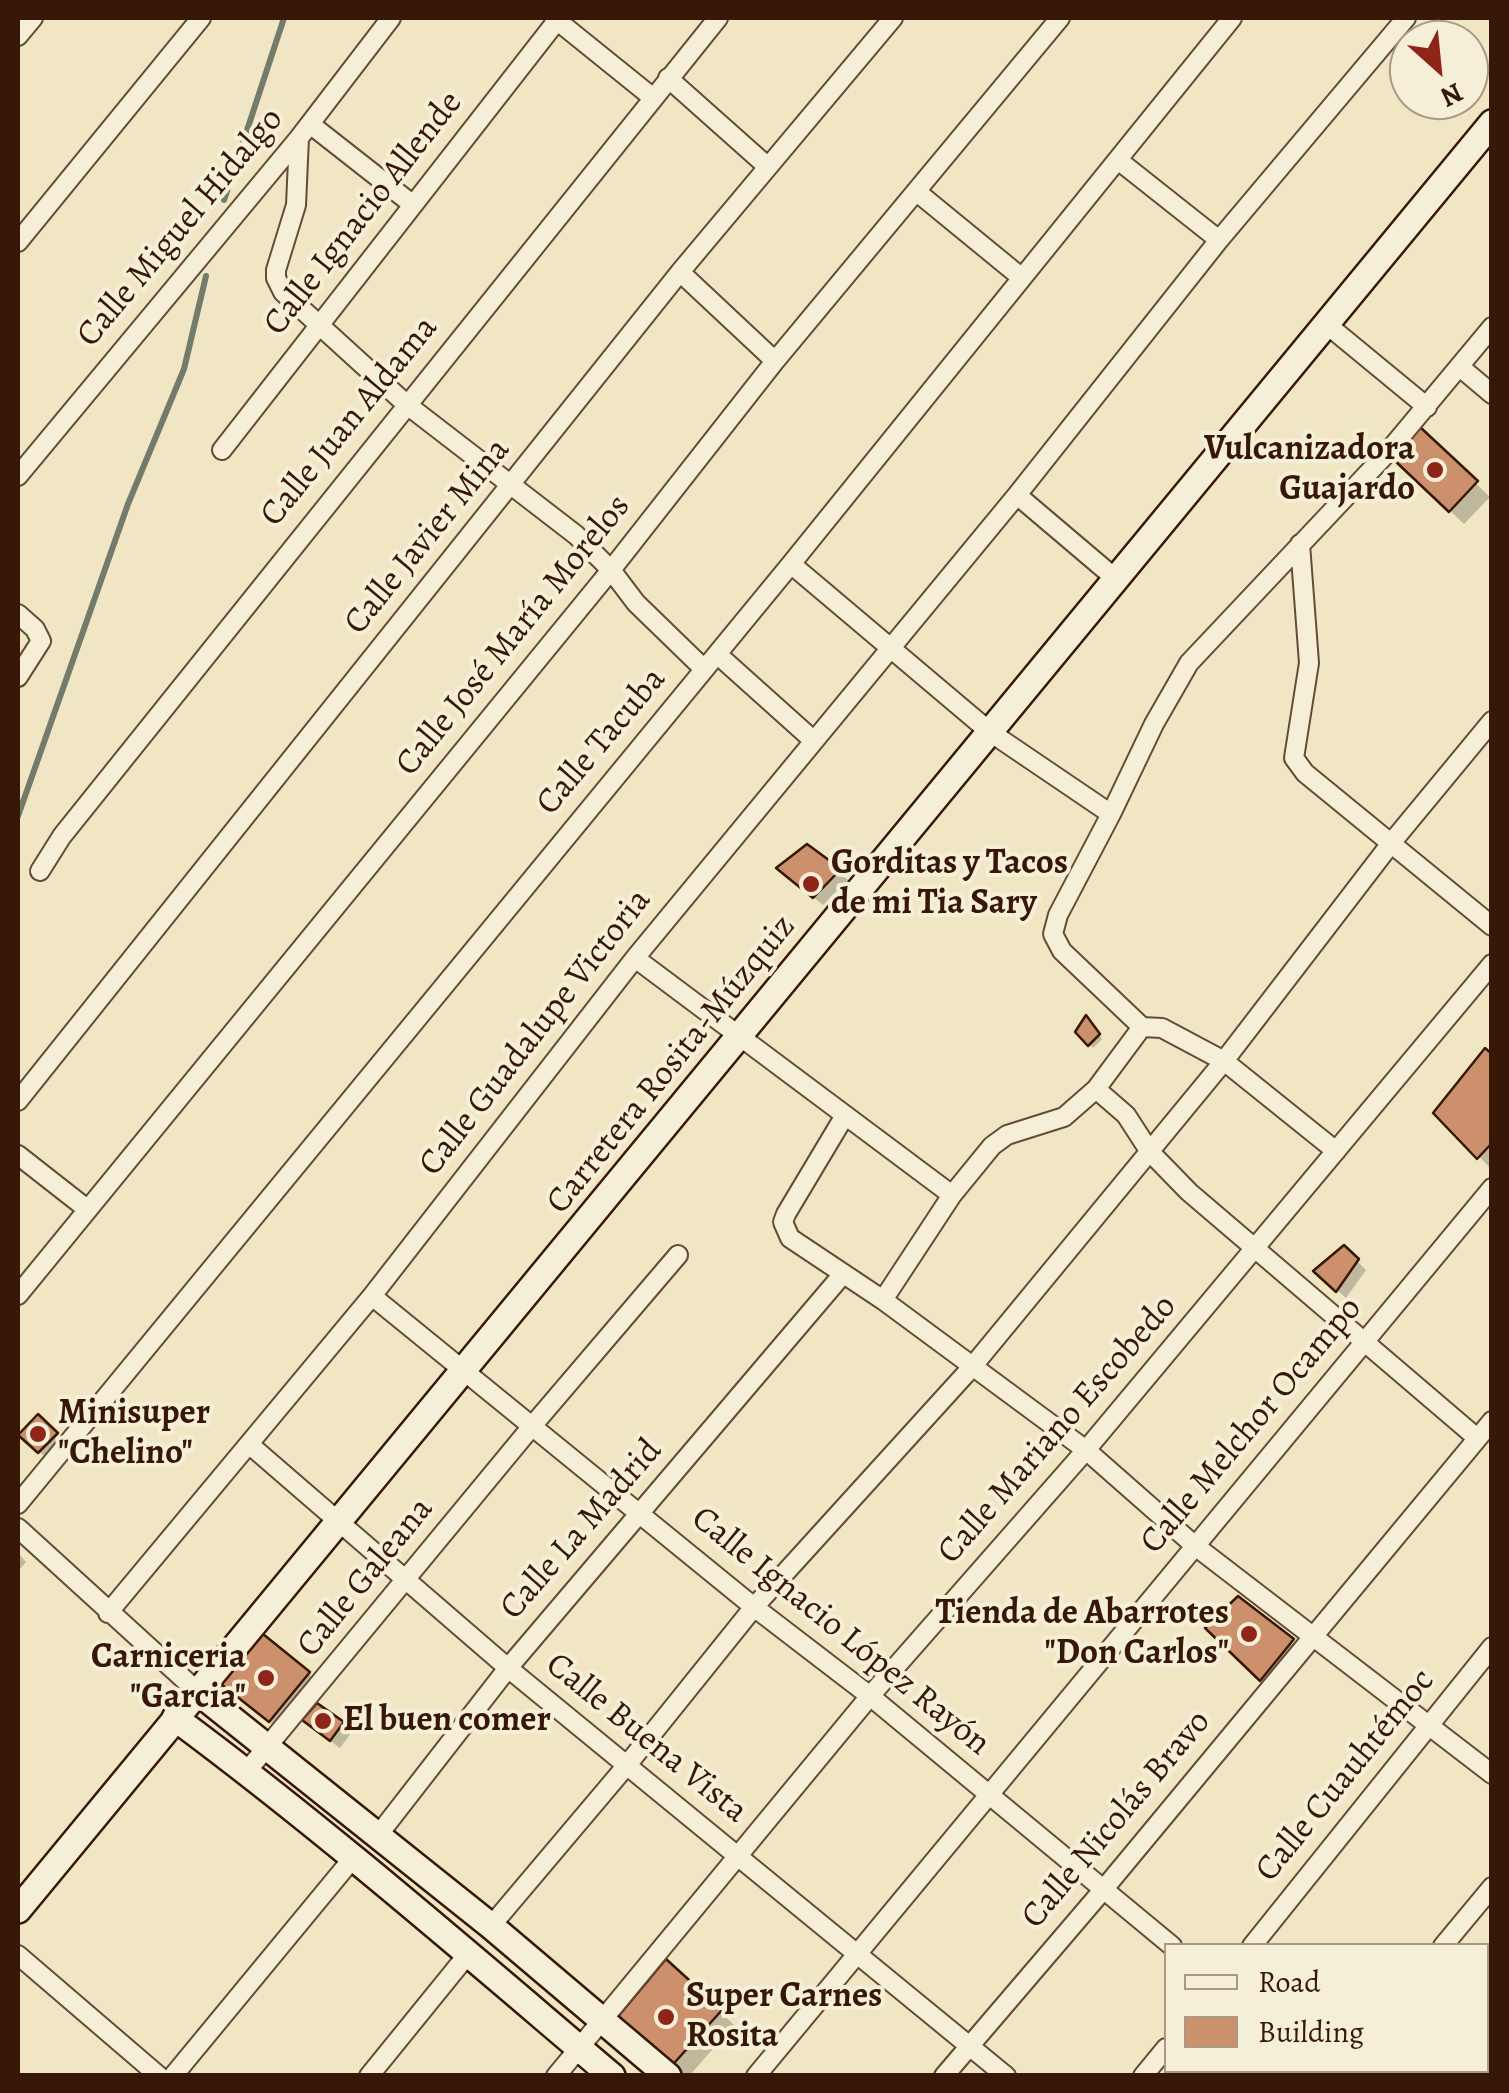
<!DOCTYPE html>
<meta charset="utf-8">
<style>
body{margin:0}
#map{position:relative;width:1509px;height:2093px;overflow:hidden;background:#f0e6c3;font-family:Alegreya,serif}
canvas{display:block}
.frame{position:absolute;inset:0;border:20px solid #371705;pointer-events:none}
.legend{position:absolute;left:1164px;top:1943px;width:325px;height:130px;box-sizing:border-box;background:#f5efd8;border:2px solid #a99984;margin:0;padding:12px 18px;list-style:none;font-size:30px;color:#371705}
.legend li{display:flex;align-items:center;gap:20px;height:50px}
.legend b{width:50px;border:2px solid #a99984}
.north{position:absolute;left:1389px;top:20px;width:100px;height:100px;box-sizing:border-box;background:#f5efd8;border:2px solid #a99984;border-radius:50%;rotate:153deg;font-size:28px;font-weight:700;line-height:40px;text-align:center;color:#371705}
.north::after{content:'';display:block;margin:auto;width:35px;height:45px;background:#8f2418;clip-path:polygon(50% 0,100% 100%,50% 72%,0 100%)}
</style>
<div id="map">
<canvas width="1509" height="2093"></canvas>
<div class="frame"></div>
<ul class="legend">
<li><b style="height:12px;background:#f5efd8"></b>Road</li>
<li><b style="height:28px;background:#cd906c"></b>Building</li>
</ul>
<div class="north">N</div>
</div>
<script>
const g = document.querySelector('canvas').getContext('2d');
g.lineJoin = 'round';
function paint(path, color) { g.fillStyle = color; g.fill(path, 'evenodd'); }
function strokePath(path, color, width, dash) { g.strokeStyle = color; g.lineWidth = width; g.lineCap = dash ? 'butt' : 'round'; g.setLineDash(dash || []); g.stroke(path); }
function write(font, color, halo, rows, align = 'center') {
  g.font = font + ' Alegreya,serif'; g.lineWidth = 8; g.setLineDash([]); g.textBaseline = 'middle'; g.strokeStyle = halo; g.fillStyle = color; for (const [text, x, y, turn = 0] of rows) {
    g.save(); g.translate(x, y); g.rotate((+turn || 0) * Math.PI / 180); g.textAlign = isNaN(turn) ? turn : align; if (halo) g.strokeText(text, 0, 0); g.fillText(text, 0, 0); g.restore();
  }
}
const shadow = new Path2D(`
 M1420 431 1490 497 1464 524 1396 459Z
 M807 848 848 880 823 905 788 876Z
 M1089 1022 1102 1039 1093 1048 1078 1031Z
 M1492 1058V1170L1437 1112Z
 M1344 1248 1366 1270 1346 1298 1317 1272Z
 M38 1417 65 1443 49 1460 30 1444Z
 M18 1553 26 1562 18 1571Z
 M1238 1599 1306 1655 1275 1693 1209 1628Z
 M308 1673 322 1687 284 1734 225 1684Z
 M342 1724 351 1733 340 1748 314 1729Z
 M720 2011 734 2025 689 2076H673L628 2039Z`);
const stream = new Path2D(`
 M224 200 284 18
 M18 816 128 504 184 369 206 276`);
const building = new Path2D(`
 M1420 427 1478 481 1449 512 1393 459Z
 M807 844 841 869 813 898 776 868Z
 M1086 1015 1100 1034 1088 1046 1075 1032Z
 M1485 1048 1492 1054V1143L1477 1159 1433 1113Z
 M1344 1245 1359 1259 1336 1292 1313 1271Z
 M38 1414 58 1433 38 1453 18 1435Z
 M1238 1596 1294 1639 1260 1681 1205 1628Z
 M263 1634 310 1672 269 1722 221 1684Z
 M317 1703 344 1722 330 1741 302 1720Z
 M666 1959 722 2010 667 2071 611 2025Z`);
const street = new Path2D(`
 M554 18 652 97
 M18 36 33 18
 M668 78 768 167
 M310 124 412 204
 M299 138 296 205 276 270V278L283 292 406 404 576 535 611 570 636 603 704 669
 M1118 160 1219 240
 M917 192 1022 278
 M18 242 201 18
 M680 272 775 361
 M1325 323 1427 407
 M1460 367 1492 394
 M222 450 559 18
 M18 476 299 138 391 18
 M1017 495 1116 579
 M1300 544 1309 663 1294 758 1305 773 1492 926
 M791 564 990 732 1111 814
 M18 614 35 629 41 641 18 677
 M717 654 814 741
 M40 871 62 836 718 18
 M635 958 952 1195
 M1142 1027 1096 1089 1126 1115 1150 1152 1189 1192 1477 1438
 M18 1101 680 272 893 18
 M844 1117 786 1214 783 1222 790 1238 883 1300 1086 1450 1194 1545 1492 1774
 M1336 1151 1224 1061 1162 1028 1142 1027 1062 951 1053 934 1058 915 1111 814 1154 724 1189 663 1387 453 1492 327
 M18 1155 87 1209
 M18 1295 611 570 775 361 1060 18
 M372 1296 754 1607 870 1696 1172 1946
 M883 1300 952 1195 992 1146 1007 1135 1064 1117 1096 1089
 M250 1445 508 1668 1006 2076
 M18 1504 791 564 1232 18
 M18 1528 198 1692
 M108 1613 372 1296 635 958 1017 495 1219 240 1406 18
 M247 1771 533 1425 678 1255
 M379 1834 508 1668 843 1274
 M491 1926 627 1765 754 1607 972 1367 1224 1061 1392 842 1492 721
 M1252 1946 1492 1647
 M1443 1946 1492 1887
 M18 1955 159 2076
 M1322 2070 1328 2076
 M173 2076 353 1858
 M369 2076 468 1954
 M556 2076 870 1696 1086 1450 1492 964
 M756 2076 1492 1188
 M944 2076 1103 1890 1492 1421
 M1143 2076 1166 2048`);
const secondary = new Path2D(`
 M198 1692 491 1926 668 2076
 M175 1718C326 1830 468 1954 612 2076
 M18 1910 1492 123`);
const markers = [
 [1435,470,10,"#8f2418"],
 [811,884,10,"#8f2418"],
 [38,1434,10,"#8f2418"],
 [1249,1634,10,"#8f2418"],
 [266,1678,10,"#8f2418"],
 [323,1721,10,"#8f2418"],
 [666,2017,10,"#8f2418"]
];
const streetNames = [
 ["Calle Ignacio Allende",364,214,-52],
 ["Calle Miguel Hidalgo",181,228,-50],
 ["Calle Juan Aldama",350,422,-51],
 ["Calle Javier Mina",428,537,-51],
 ["Calle José María Morelos",514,636,-51],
 ["Calle Tacuba",602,742,-50],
 ["Calle Guadalupe Victoria",536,1033,-52],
 ["Carretera Rosita-Múzquiz",672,1065,-51],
 ["Calle Melchor Ocampo",1252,1426,-50],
 ["Calle Mariano Escobedo",1058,1430,-49],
 ["Calle La Madrid",582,1530,-49],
 ["Calle Galeana",366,1578,-51],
 ["Calle Ignacio López Rayón",840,1632,39],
 ["Calle Buena Vista",646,1739,39],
 ["Calle Cuauhtémoc",1346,1776,-51],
 ["Calle Nicolás Bravo",1117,1820,-50]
];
const poiNames = [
 ["Vulcanizadora",1415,450,"right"],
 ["Guajardo",1415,490,"right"],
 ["Gorditas y Tacos",831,864],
 ["de mi Tia Sary",831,904],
 ["Minisuper",58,1414],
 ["\"Chelino\"",58,1454],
 ["Tienda de Abarrotes",1229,1614,"right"],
 ["\"Don Carlos\"",1229,1654,"right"],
 ["Carniceria",246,1658,"right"],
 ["\"Garcia\"",246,1698,"right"],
 ["El buen comer",343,1721],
 ["Super Carnes",686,1997],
 ["Rosita",686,2037]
];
paint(shadow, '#0003');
strokePath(stream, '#737c6b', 6);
paint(building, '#cd906c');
strokePath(building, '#371705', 2.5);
strokePath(street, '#654b34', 22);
strokePath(secondary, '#371705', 30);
strokePath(street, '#f5efd8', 18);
strokePath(secondary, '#f5efd8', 25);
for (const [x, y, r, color] of markers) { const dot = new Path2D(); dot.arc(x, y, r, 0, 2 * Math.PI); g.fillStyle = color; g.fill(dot); strokePath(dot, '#f5efd8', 4); }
write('35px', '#371705', '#f5efd8', streetNames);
write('bold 35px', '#371705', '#f5efd8', poiNames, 'left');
</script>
